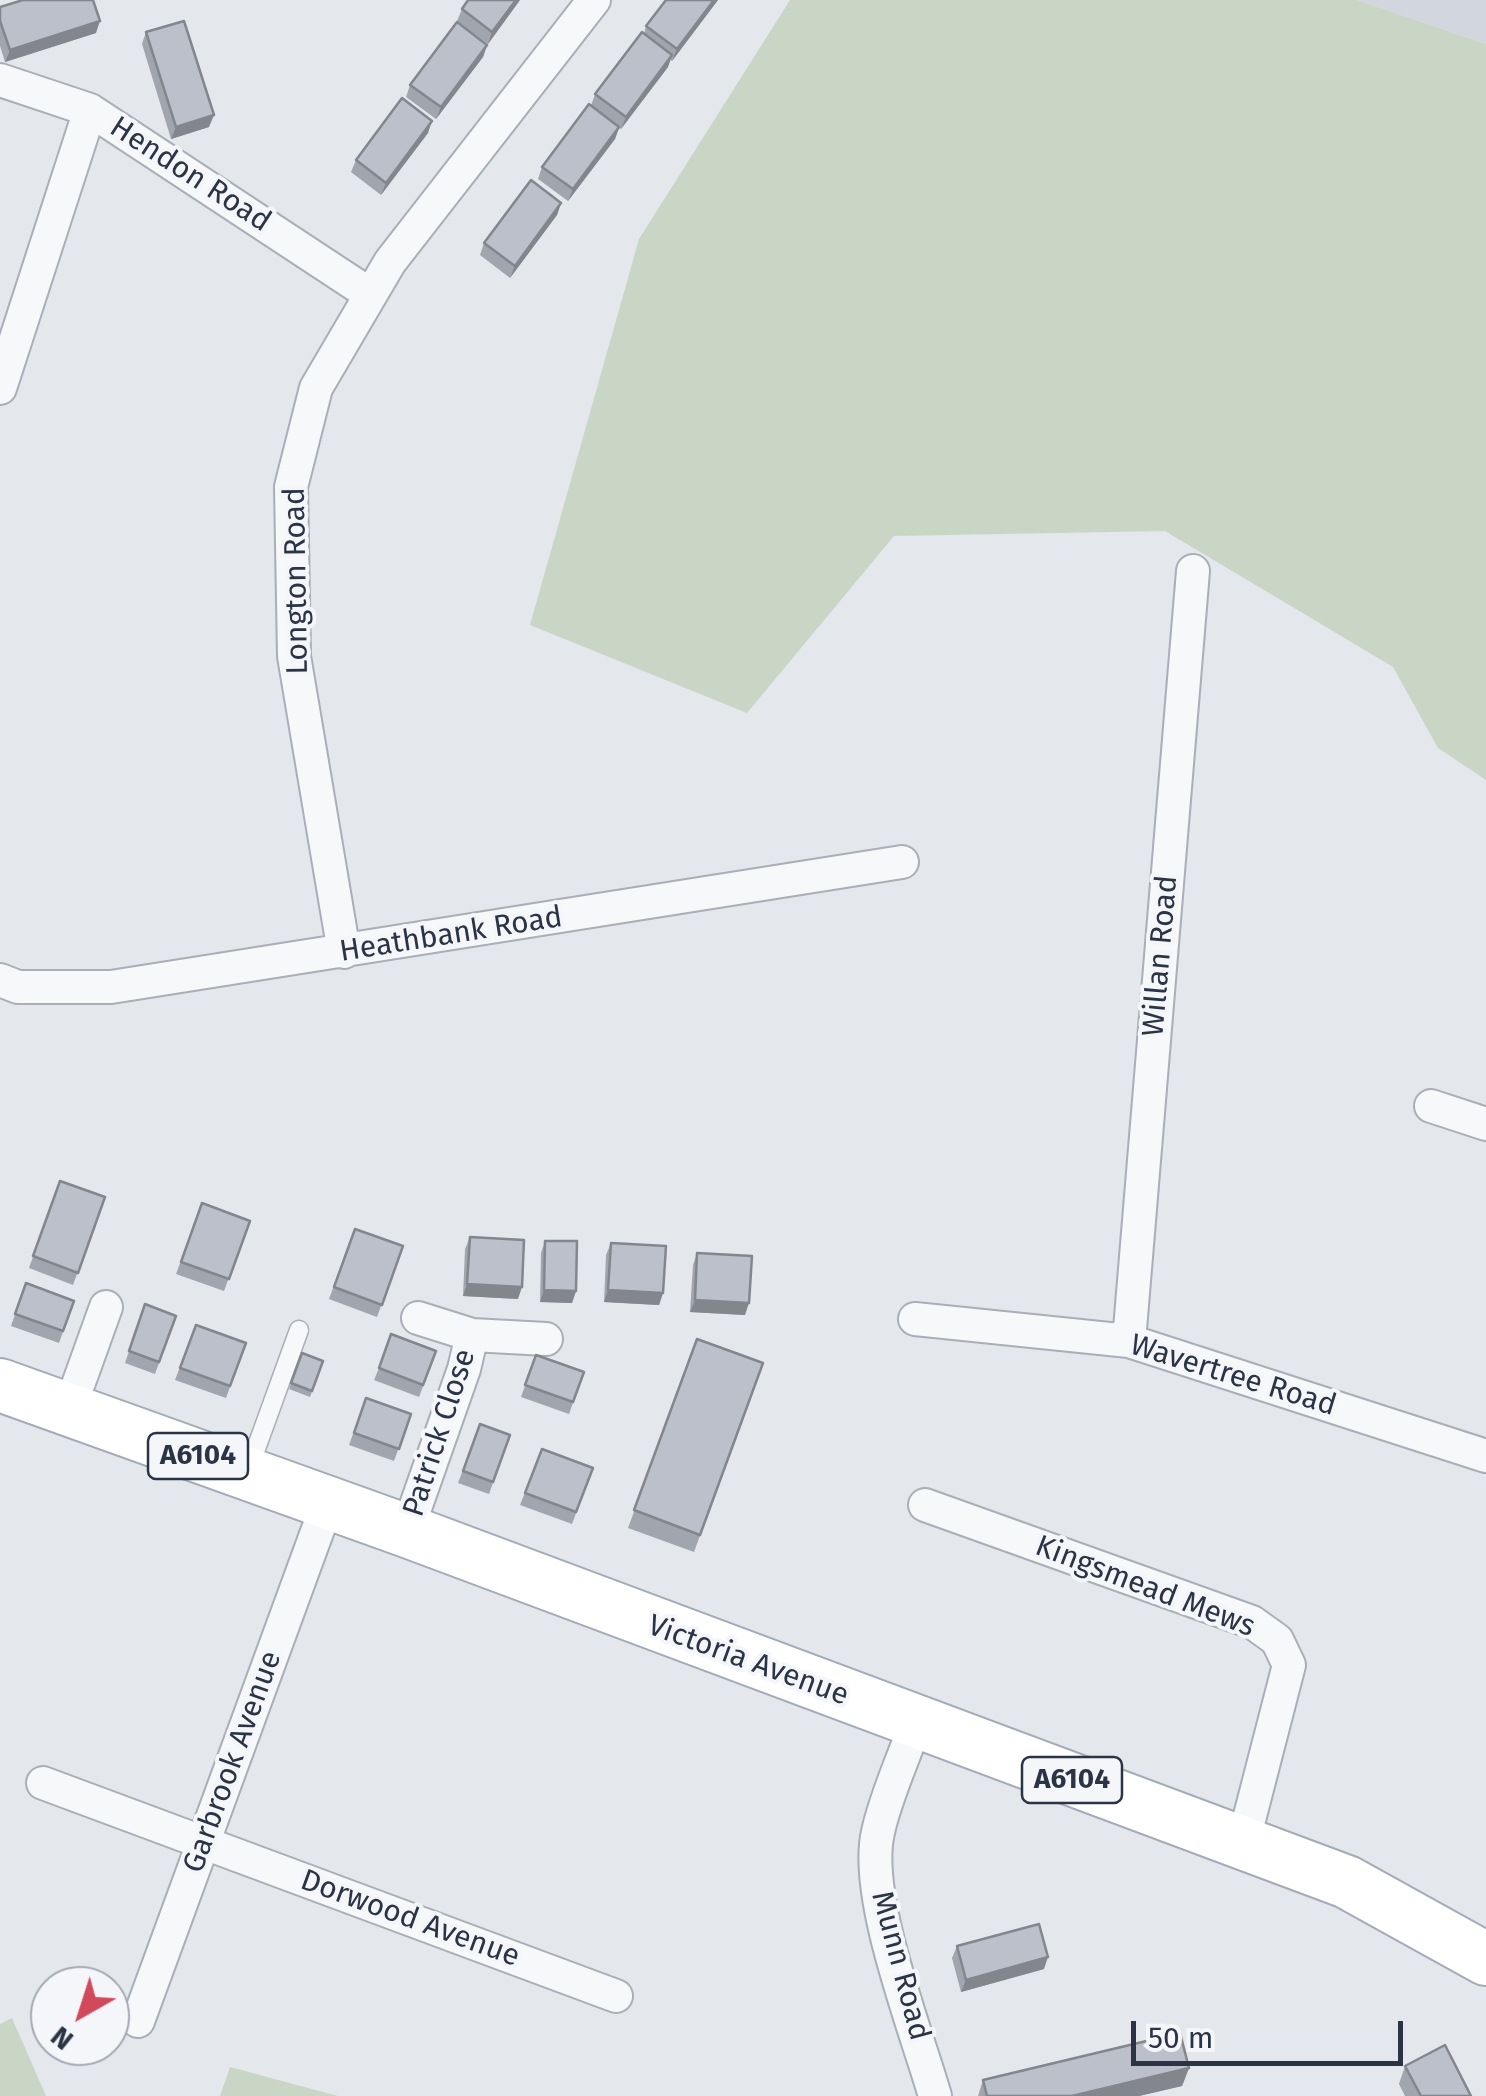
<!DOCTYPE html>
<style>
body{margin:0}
#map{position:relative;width:1486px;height:2096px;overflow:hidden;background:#e4e7ec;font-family:"Fira Sans",sans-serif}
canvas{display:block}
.north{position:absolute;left:30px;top:1966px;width:100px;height:100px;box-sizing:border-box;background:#f4f6f9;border:2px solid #a4a8b1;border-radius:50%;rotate:219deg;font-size:28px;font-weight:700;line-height:40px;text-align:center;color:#2b3445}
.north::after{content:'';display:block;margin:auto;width:35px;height:45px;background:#d1495b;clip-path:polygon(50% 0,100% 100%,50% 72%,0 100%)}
.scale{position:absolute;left:1131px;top:2021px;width:272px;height:45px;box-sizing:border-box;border:5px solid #2b3445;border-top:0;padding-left:12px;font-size:30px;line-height:35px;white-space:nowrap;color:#2b3445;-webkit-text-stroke:8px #f4f6f9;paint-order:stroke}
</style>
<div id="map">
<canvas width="1486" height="2096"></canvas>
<div class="north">N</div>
<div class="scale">50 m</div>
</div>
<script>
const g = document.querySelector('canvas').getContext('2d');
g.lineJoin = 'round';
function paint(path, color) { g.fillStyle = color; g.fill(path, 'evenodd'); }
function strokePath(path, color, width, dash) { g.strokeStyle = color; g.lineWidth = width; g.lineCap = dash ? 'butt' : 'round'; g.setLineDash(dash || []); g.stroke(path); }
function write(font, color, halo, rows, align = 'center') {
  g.font = font + ' "Fira Sans",sans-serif'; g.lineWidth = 8; g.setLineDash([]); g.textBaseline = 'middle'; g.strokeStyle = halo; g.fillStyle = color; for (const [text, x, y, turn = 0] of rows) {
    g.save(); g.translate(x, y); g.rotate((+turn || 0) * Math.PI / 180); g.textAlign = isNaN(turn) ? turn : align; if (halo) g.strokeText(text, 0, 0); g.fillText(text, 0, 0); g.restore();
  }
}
const built = new Path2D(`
 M1357 0H1486V44Z`);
const green = new Path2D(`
 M790 0H1357L1486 44V780L1438 748 1393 667 1165 531 894 536 747 713 530 625 639 239Z
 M12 2018 46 2096H0V2024Z
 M230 2067 338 2096H220Z`);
const lane = new Path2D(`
 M249 1468 299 1330`);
const street = new Path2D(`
 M0 80 90 110 368 293
 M0 388 90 110
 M344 952 294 656 291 487 316 388 390 262 594 0
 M0 980 18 987H111L902 862
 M1431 1106 1486 1124
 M418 1318 472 1335 546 1339
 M915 1319 1129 1341 1486 1456
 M1129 1341 1193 571
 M69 1410 106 1307
 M925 1505 1252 1622 1277 1640 1289 1665 1243 1843
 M407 1531 464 1369 472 1335
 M916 1722C904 1758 886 1795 878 1832 863 1896 916 2030 935 2096
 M43 1783 616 1996
 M138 2021 328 1502`);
const primary = new Path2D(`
 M0 1385 407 1531 1347 1882 1486 1959`);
const wall = new Path2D(`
 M520 0 488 44 457 21 462 9Z
 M666 0H718L672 61 670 60 668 67 621 129 619 128 615 139 568 201 538 179 542 167 591 106 595 94 644 34 646 26Z
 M0 7 96 33 5 62 0 46Z
 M146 32 209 127 171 139 142 44Z
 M487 45 483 57 436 119 406 97 410 85Z
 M428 133 381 195 351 172 356 160Z
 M561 203 557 215 510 278 480 255 484 243Z
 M60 1181 105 1197 73 1285 29 1268Z
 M202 1203 250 1221 224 1291 176 1274Z
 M355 1229 403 1246 377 1317 329 1299Z
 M470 1237 518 1299 463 1296 465 1249Z
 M545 1241 576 1291 572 1303 540 1302 541 1253Z
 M611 1243 663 1293 659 1305 604 1302 606 1255Z
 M697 1253 745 1315 690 1312 693 1265Z
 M26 1283 74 1301 59 1343 11 1326Z
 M145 1304 176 1316 155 1374 125 1363Z
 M196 1325 246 1343 226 1398 175 1380Z
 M697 1339 763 1363 694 1552 628 1528Z
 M436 1351 419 1397 374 1380 379 1368Z
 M302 1353 323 1361 310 1397 289 1389Z
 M536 1355 584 1372 569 1414 521 1397Z
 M366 1398 411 1414 394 1461 349 1445Z
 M480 1424 510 1435 489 1494 458 1483Z
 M542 1449 593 1468 572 1524 520 1505Z
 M957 1946 1044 1969 961 1992 952 1958Z
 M1405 2066 1471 2096H1405L1399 2084Z
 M1189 2068 1182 2086 1139 2096H978L983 2080Z`);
const shadedWall = new Path2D(`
 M516 0H520L488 44 492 32Z
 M714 0H718L672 61 677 49Z
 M100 21 96 33 5 62 10 50Z
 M487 45 483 57 436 119 441 107Z
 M672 55 668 67 621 129 626 117Z
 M214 115 209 127 171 139 176 127Z
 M432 121 428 133 381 195 386 183Z
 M619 127 615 139 568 201 573 189Z
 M561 203 557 215 510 278 515 266Z
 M467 1284 522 1287 518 1299 463 1296Z
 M544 1290 576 1291 572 1303 540 1302Z
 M608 1290 663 1293 659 1305 604 1302Z
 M695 1300 749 1303 745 1315 690 1312Z
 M1048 1957 1044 1969 961 1992 966 1980Z
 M1189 2068 1182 2086 1139 2096H1072Z`);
const building = new Path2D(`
 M23 0H93L100 21 10 50 0 21V7Z
 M468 0H516L492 32 462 9Z
 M666 0H714L677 49 646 26Z
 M184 21 214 115 176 127 146 32Z
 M457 22 487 45 441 107 410 85Z
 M642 32 672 55 626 117 595 94Z
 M402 98 432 121 386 183 356 160Z
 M589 104 619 127 573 189 542 167Z
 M531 180 561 203 515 266 484 243Z
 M60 1181 105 1197 78 1273 33 1256Z
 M202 1203 250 1221 229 1279 181 1262Z
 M355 1229 403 1246 382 1305 334 1287Z
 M470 1237 524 1240 522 1287 467 1284Z
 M545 1241H577L576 1291 544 1290Z
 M611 1243 666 1246 663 1293 608 1290Z
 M697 1253 752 1256 749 1303 695 1300Z
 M26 1283 74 1301 63 1331 15 1314Z
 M145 1304 176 1316 159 1362 129 1351Z
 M196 1325 246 1343 230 1386 180 1368Z
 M391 1334 436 1351 423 1385 379 1368Z
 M697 1339 763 1363 700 1535 634 1510Z
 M302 1353 323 1361 312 1391 291 1383Z
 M536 1355 584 1372 573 1402 525 1385Z
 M366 1398 411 1414 399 1449 354 1433Z
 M480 1424 510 1435 493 1482 463 1471Z
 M542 1449 593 1468 576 1512 525 1493Z
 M1039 1924 1048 1957 966 1980 957 1946Z
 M1180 2033 1189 2068 1072 2096H987L983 2080Z
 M1445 2045 1471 2096H1421L1405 2066Z`);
const shields = [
 [198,1456,100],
 [1072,1780,100]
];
const shieldNames = [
 ["A6104",198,1456],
 ["A6104",1072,1780]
];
const streetNames = [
 ["Hendon Road",190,175,33],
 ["Longton Road",297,581,-91],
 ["Heathbank Road",451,935,-9],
 ["Willan Road",1161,956,-85],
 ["Wavertree Road",1233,1376,17],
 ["Patrick Close",440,1433,-72],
 ["Kingsmead Mews",1145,1587,21],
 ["Victoria Avenue",748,1661,20],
 ["Garbrook Avenue",233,1762,-70],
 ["Dorwood Avenue",410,1919,20],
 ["Munn Road",900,1966,75]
];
paint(built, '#d2d6de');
paint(green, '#c9d6c5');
strokePath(lane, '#a9aeb7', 21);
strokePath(street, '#a9aeb7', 36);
strokePath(primary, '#a3abb8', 56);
strokePath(lane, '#f7f8fa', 18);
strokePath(street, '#f7f8fa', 32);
strokePath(primary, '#fff', 52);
paint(wall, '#a1a5ae');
paint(shadedWall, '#83868d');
paint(building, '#bbc0ca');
strokePath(building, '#83868d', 2.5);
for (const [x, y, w] of shields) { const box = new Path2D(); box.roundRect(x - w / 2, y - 23, w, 46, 8); g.fillStyle = '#f4f6f9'; g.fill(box); strokePath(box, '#2b3445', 2.5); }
write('bold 28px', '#2b3445', null, shieldNames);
write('30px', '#2b3445', '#f4f6f9', streetNames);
</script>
